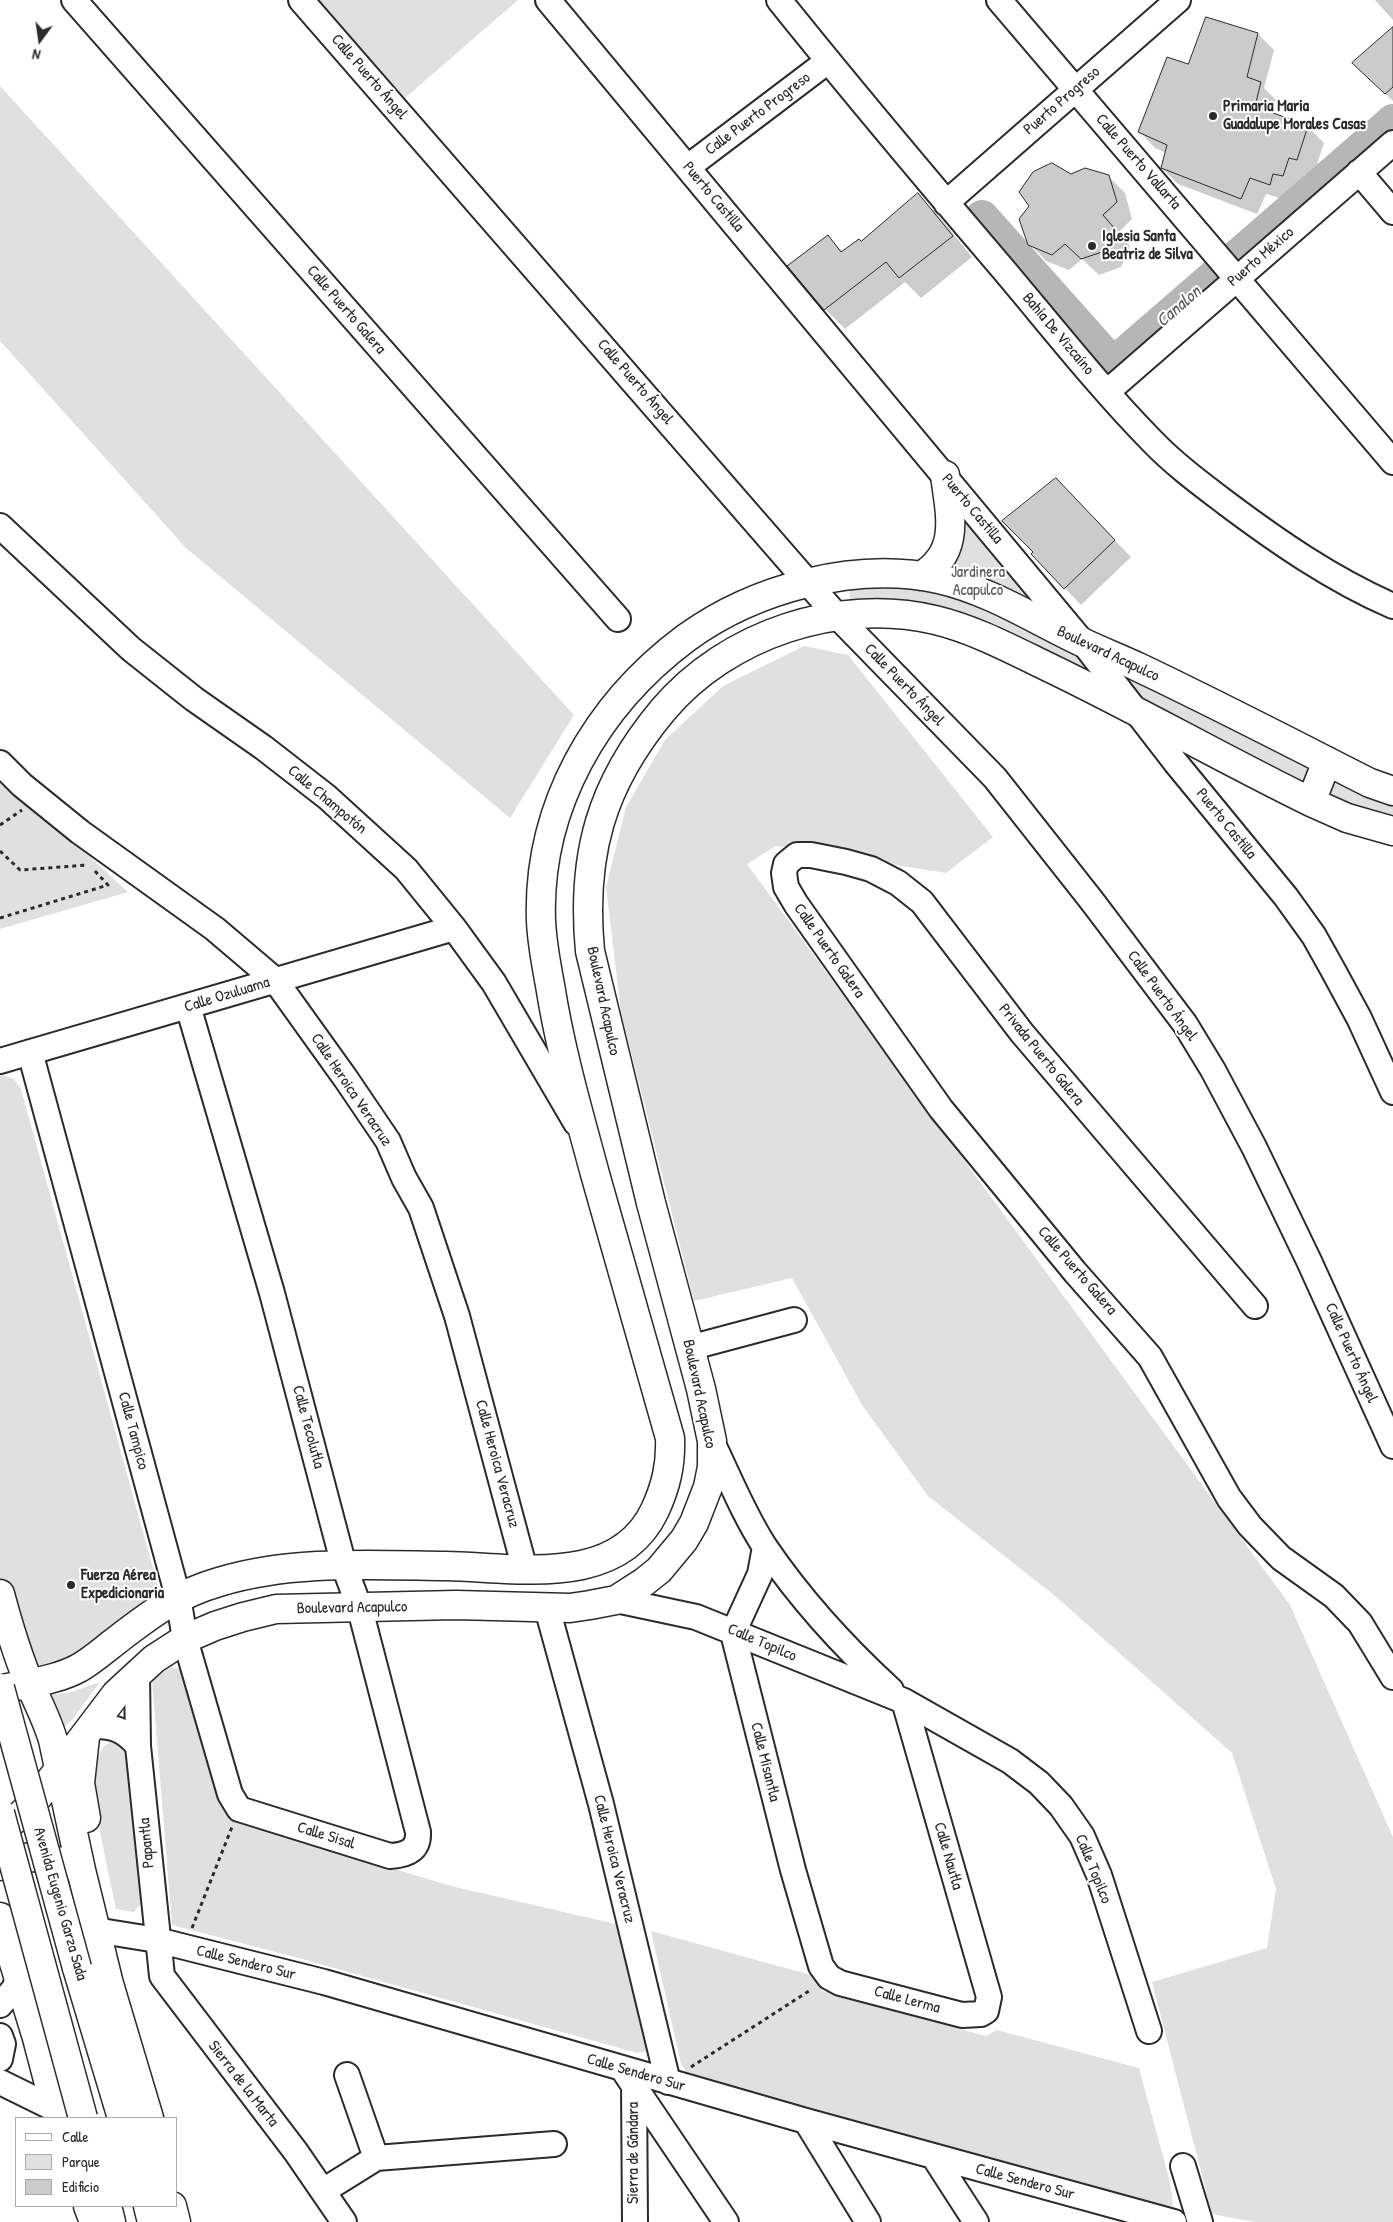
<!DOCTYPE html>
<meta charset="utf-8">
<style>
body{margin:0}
#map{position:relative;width:1393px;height:2222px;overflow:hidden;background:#fff;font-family:"Patrick Hand",sans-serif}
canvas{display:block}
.legend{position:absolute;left:15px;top:2117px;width:162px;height:90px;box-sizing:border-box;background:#fff;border:1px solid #aaa;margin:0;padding:6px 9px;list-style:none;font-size:15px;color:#2b2b2b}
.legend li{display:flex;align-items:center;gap:10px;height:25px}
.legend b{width:25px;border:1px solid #aaa}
.north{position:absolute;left:15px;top:15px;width:50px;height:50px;-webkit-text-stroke:4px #fff;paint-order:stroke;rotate:194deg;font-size:14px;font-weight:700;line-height:20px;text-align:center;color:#2b2b2b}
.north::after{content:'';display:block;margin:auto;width:18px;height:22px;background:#2b2b2b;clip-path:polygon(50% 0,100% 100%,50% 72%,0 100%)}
</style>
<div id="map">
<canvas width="1393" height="2222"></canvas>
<ul class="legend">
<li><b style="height:6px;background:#fff"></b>Calle</li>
<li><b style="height:14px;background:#e0e0e0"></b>Parque</li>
<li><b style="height:14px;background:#cbcbcb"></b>Edificio</li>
</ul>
<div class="north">N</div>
</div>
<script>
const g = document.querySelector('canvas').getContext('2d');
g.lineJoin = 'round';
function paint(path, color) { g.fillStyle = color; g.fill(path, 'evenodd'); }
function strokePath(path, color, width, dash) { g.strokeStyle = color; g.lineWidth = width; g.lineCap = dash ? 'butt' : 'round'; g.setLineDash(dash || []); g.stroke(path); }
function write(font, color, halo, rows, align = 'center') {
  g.font = font + ' "Patrick Hand",sans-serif'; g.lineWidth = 4; g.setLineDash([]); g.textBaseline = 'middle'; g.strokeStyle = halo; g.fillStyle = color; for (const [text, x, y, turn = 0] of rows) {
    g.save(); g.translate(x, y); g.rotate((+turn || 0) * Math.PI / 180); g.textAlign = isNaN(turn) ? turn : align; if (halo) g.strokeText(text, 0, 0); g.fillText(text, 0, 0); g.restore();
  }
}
const green = new Path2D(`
 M319 0H518L405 98Z
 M0 86 574 715 510 818 186 548 0 341Z
 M965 509 1074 645 1393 799V820L1358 811 992 627 935 606 903 601 849 604 850 585 921 581Z
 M804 646 848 655 993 837 946 873 776 846 747 864 1290 1605 1393 1837V2222H1255L1212 2214 1152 1982 1267 1948 1276 1889 1232 1753 1054 1595 928 1496 862 1405 792 1278 694 1301 621 1012 606 887 626 807 665 740 723 686Z
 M0 774 128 892 0 929Z
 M3 1075 14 1079 21 1089 159 1590 157 1600 97 1649 42 1668 30 1660 19 1645 0 1580V1076Z
 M171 1667 181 1669 188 1675 220 1800 227 1817 240 1822 451 1886 616 1924 653 2041 648 2051 637 2053 302 1959 172 1925 152 1680Z
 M100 1682 72 1720 63 1728 50 1695 71 1692Z
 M111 1742 121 1745 128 1755 141 1903 134 1912 116 1909C109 1871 88 1795 97 1760 99 1751 103 1746 111 1742Z
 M651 1931 811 1975 823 1991 986 2036 997 2030 1139 2068 1170 2182 1173 2205 1165 2212 688 2074 681 2064Z`);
const shadow = new Path2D(`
 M1375 0H1393V20Z
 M1393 28V101L1366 75Z
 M1258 34 1274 50 1264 88 1276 100 1273 114 1308 127 1324 143 1313 176 1305 174 1299 192 1290 190 1286 200 1266 194 1257 214 1178 184 1162 168 1166 153 1155 148 1139 131 1189 65Z
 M1071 176 1109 177 1125 193 1132 219 1119 232 1130 246 1121 267 1099 275 1082 259 1069 270 1046 261 1030 244Z
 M918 195 938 215 972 257 921 298 905 282 845 329 825 309 828 237 843 252 861 242Z
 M1072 496 1131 557 1081 605 1033 554Z`);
const river = new Path2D(`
 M982 217 1113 364 1393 121`);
const building = new Path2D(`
 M1206 17 1258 33 1247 77 1261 82 1255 106 1308 126 1297 160 1289 158 1283 176 1273 174 1270 185 1250 178 1241 199 1161 168 1167 145 1138 132 1167 57 1188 64Z
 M1393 27V87L1385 94 1352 63Z
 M1052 163 1071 174 1085 168 1109 175 1117 202 1103 215 1115 229 1105 251 1081 259 1065 244 1052 255 1028 245 1019 219 1029 206 1019 192 1033 172Z
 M918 193 953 236 899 278 886 262 824 310 787 266 828 235 841 252 859 239 861 241Z
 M1056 478 1115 540 1064 589 1031 554 1033 552 1002 521Z`);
const path = new Path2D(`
 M0 825 22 810
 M0 851 20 870 88 865
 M0 918 108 885 93 869
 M192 1928 232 1827
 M691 2067 812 1989`);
const minor = new Path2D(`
 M74 0 618 619
 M301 0 837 616 995 778 1092 901 1185 1024 1213 1070 1254 1147 1309 1261 1393 1446
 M548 0 1084 644 1176 763 1286 897 1314 936 1333 970 1359 1018 1393 1092
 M779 0C852 91 927 180 1003 269 1052 327 1099 387 1152 441 1174 464 1201 484 1226 503 1278 542 1333 580 1393 606
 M999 0 1393 462
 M688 167 828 61
 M1359 172 1393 212
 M946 203 1178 0
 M1107 392 1393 143
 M0 526 131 649 194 699 264 748 327 797 406 869 454 928 494 983 576 1123
 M0 763 22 785 80 832 215 929 275 980 346 1079 388 1141 404 1178 421 1208 457 1316 525 1570
 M30 1052 178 1597 185 1639 230 1794 239 1809 390 1856C407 1855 419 1850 418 1832L360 1609 344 1566 272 1293 188 1006
 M0 1061 454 928
 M1255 1306 1022 1033 922 902 898 883 871 869 846 862 811 855H797L786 864 784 873 786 887 796 904 941 1109 1075 1272 1150 1357 1229 1498 1250 1526 1281 1558 1334 1596 1360 1623 1393 1677
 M689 1348 794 1320
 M712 1442C729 1477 744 1515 765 1547 801 1600 844 1647 891 1690
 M765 1547 760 1574 733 1633 793 1870 821 1966 829 1977 840 1983 962 2015 981 2014 986 2011 989 1997 904 1701
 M616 1600 696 1617 904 1701 1010 1761 1039 1783 1061 1806 1082 1836 1099 1875 1149 2031
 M547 1608 601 1804 668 2082
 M137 1675 138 1746 162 1976 296 2152 344 2222
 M92 1726C112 1725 125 1730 138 1746
 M95 1930 157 1940 324 1982 806 2121 1174 2222
 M0 2005 14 1989 19 1976
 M0 2036 3 2044 0 2059
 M622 2068 726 2222
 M347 2075 376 2158
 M0 2082 55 2109
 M634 2084 635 2222
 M806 2121 868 2222
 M934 2157 976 2222
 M1183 2166 1200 2222
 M323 2191 376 2158 554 2144`);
const major = new Path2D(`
 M921 576C961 552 950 515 945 475
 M1311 802 1327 761
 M0 1594C8 1624 17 1654 29 1683 38 1702 47 1720 53 1740L81 1870 109 1984 149 2118
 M0 1690C26 1683 55 1681 79 1668 93 1660 105 1649 117 1640 151 1614 177 1594 219 1582 291 1560 371 1565 446 1566 516 1567 618 1589 655 1510 666 1486 671 1465 670 1438 645 1350 620 1262 595 1174 578 1111 560 1049 550 985 546 964 542 942 541 921 537 807 596 705 686 638 755 588 855 561 939 579 992 591 1038 622 1086 644 1103 652 1121 659 1138 667 1216 704 1293 744 1370 783L1393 791
 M85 1737 80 1783 86 1818
 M0 1829 21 1815 34 1802 116 1694 154 1659 185 1639 215 1626 243 1617 276 1609 456 1605 570 1608 590 1605 616 1600 644 1582 659 1570 684 1540 694 1523 708 1487 712 1467V1441L701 1389 651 1203 590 951C581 855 601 784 663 710 727 634 839 597 935 620 973 629 1009 648 1044 665 1134 708 1221 758 1311 802L1347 818 1393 831
 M0 1866C22 1854 45 1855 68 1865
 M0 1917 37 2038 58 2118
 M88 2206 94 2222
 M172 2206 176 2222`);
const highway = new Path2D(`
 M77 1968 122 2118
 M107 2206 111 2222
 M148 2206 152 2222`);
const highwayBridge = new Path2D(`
 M0 1688 77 1968
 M0 1813 83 2118`);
const markers = [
 [1213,116,5,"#2b2b2b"],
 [1092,246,5,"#2b2b2b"],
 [71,1585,5,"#2b2b2b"]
];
const streetNames = [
 ["Calle Puerto Ángel",369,77,49],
 ["Puerto Progreso",1062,101,-41],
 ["Calle Puerto Progreso",758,114,-37],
 ["Calle Puerto Vallarta",1138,162,49],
 ["Puerto Castilla",713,197,50],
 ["Puerto México",1261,257,-41],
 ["Calle Puerto Galera",346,310,49],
 ["Bahía De Vizcaíno",1058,334,50],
 ["Calle Puerto Ángel",635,382,49],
 ["Puerto Castilla",972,509,50],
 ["Boulevard Acapulco",1108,654,25],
 ["Calle Puerto Ángel",904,685,46],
 ["Calle Champotón",327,800,40],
 ["Puerto Castilla",1226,824,51],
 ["Calle Puerto Galera",829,951,55],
 ["Calle Ozuluama",227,995,-17],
 ["Calle Puerto Ángel",1162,996,54],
 ["Boulevard Acapulco",603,1001,78],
 ["Privada Puerto Galera",1041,1055,51],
 ["Calle Heroica Veracruz",351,1090,56],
 ["Calle Puerto Galera",1077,1271,49],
 ["Calle Puerto Ángel",1351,1353,66],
 ["Boulevard Acapulco",699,1394,78],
 ["Calle Tecolutla",308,1427,75],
 ["Calle Tampico",133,1431,75],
 ["Calle Heroica Veracruz",497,1464,75],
 ["Boulevard Acapulco",352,1608,-1],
 ["Calle Topilco",762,1643,23],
 ["Calle Misantla",765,1762,76],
 ["Calle Sisal",326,1836,17],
 ["Papantla",147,1843,-95],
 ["Calle Nautla",948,1856,74],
 ["Calle Heroica Veracruz",614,1859,76],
 ["Calle Topilco",1093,1869,68],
 ["Avenida Eugenio Garza Sada",60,1904,74],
 ["Calle Sendero Sur",246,1963,14],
 ["Calle Lerma",907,2000,15],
 ["Calle Sendero Sur",636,2073,16],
 ["Sierra de la Marta",243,2084,52],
 ["Sierra de Gándara",634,2153,-90],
 ["Calle Sendero Sur",1025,2182,15]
];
const poiNames = [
 ["Primaria Maria",1223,107],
 ["Guadalupe Morales Casas",1223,125],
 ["Iglesia Santa",1102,237],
 ["Beatriz de Silva",1102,255],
 ["Fuerza Aérea",81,1576],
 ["Expedicionaria",81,1594]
];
const parkNames = [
 ["Jardinera",978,573],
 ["Acapulco",978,591]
];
const waterNames = [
 ["Canalon",1179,307,-41]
];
paint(green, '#e0e0e0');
paint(shadow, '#0003');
strokePath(river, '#b6b6b6', 34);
paint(building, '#cbcbcb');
strokePath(building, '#2b2b2b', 1);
strokePath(minor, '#2b2b2b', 28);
strokePath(major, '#2b2b2b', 31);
strokePath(highway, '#2b2b2b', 31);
strokePath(path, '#2b2b2b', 3, [4, 4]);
strokePath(minor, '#fff', 24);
strokePath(major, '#fff', 28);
strokePath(highway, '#fff', 28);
strokePath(highwayBridge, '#2b2b2b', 31, []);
strokePath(highwayBridge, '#fff', 28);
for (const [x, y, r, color] of markers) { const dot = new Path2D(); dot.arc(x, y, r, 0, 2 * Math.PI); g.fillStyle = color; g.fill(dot); strokePath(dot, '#fff', 2); }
write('16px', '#2b2b2b', '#fff', streetNames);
write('bold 16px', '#2b2b2b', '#fff', poiNames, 'left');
write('16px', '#585858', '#fff', parkNames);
write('italic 18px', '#5c5c5c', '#fff', waterNames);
</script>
